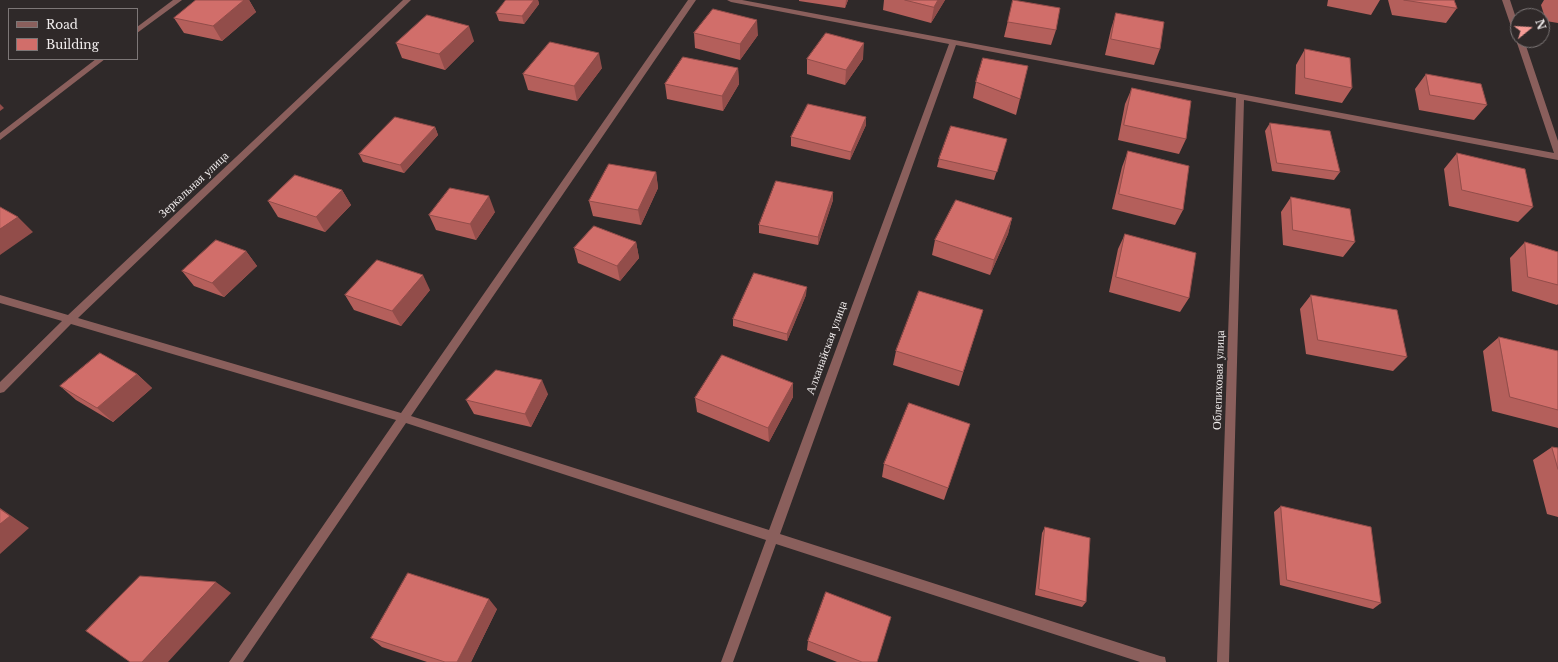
<!DOCTYPE html>
<meta charset="utf-8">
<style>
body{margin:0}
#map{position:relative;width:1558px;height:662px;overflow:hidden;background:#2f2929;font-family:"Libre Baskerville",serif}
canvas{display:block}
.legend{position:absolute;left:8px;top:8px;width:130px;height:52px;box-sizing:border-box;background:#2f2929;border:1px solid #7d7777;margin:0;padding:5px 7px;list-style:none;font-size:12px;color:#f1eded}
.legend li{display:flex;align-items:center;gap:8px;height:20px}
.legend b{width:20px;border:1px solid #7d7777}
.north{position:absolute;left:1510px;top:8px;width:40px;height:40px;box-sizing:border-box;background:#2f2929;border:1px solid #7d7777;border-radius:50%;rotate:72deg;font-size:11px;font-weight:700;line-height:16px;text-align:center;color:#f1eded}
.north::after{content:'';display:block;margin:auto;width:14px;height:18px;background:#f59c96;clip-path:polygon(50% 0,100% 100%,50% 72%,0 100%)}
</style>
<div id="map">
<canvas width="1558" height="662"></canvas>
<ul class="legend">
<li><b style="height:5px;background:#8a5f5c"></b>Road</li>
<li><b style="height:11px;background:#d16e6a"></b>Building</li>
</ul>
<div class="north">N</div>
</div>
<script>
const g = document.querySelector('canvas').getContext('2d');
g.lineJoin = 'round';
function paint(path, color) { g.fillStyle = color; g.fill(path, 'evenodd'); }
function strokePath(path, color, width, dash) { g.strokeStyle = color; g.lineWidth = width; g.lineCap = dash ? 'butt' : 'round'; g.setLineDash(dash || []); g.stroke(path); }
function write(font, color, halo, rows, align = 'center') {
  g.font = font + ' "Libre Baskerville",serif'; g.lineWidth = 4; g.setLineDash([]); g.textBaseline = 'middle'; g.strokeStyle = halo; g.fillStyle = color; for (const [text, x, y, turn = 0] of rows) {
    g.save(); g.translate(x, y); g.rotate((+turn || 0) * Math.PI / 180); g.textAlign = isNaN(turn) ? turn : align; if (halo) g.strokeText(text, 0, 0); g.fillText(text, 0, 0); g.restore();
  }
}
const street = new Path2D(`
 M173 0H182L137 33V27Z
 M403 0H411L78 318 401 413 688 0H696L411 416 769 530 949 44 731 2 727 0H742L1554 153 1516 40 1518 38V40H1524L1558 141V160L1244 100 1229 662H1217L1236 98 956 45 780 534 1160 656 1165 657 1166 662H1140L776 544 733 662H721L766 540 406 423 243 662H229L396 420 71 324 4 392 0 393V382L62 321 0 303V295L68 315Z
 M1502 0H1510L1518 24V37L1514 35Z
 M96 59H105L0 140V133Z`);
const wall = new Path2D(`
 M196 0H249L256 12 222 41 184 33 174 18Z
 M506 0H538L539 4 524 24 499 21 496 13Z
 M799 0H848L845 8 799 1Z
 M884 0H945L931 23 883 10Z
 M1013 0 1056 30 1051 45 1004 37Z
 M1328 0H1380L1371 15 1327 6Z
 M1388 0H1454L1457 8 1446 23 1392 15Z
 M1544 0H1558V23L1546 21 1541 5Z
 M1116 13 1160 49 1154 65 1105 55 1111 29Z
 M694 33 758 35 740 60 695 48Z
 M474 41 445 70 402 58 396 43Z
 M1305 49 1352 88 1342 103 1295 94 1296 65Z
 M807 59H863L845 85 807 74Z
 M602 68 577 101 528 90 523 74Z
 M738 68 739 84 723 111 667 99 665 84Z
 M1426 74 1487 105 1474 120 1419 110 1415 89Z
 M976 82 1020 99 1016 115 973 98Z
 M1132 88 1186 139 1179 154 1118 140 1125 104Z
 M866 117V125L850 160 791 146V137Z
 M1270 123 1340 172 1334 180 1272 171 1265 131Z
 M435 127 438 135 404 173 363 162 359 154Z
 M1007 139 994 180 937 167 939 159Z
 M1128 151 1183 210 1175 225 1112 209 1122 167Z
 M1457 153 1533 207 1518 222 1449 206 1444 169Z
 M656 172 658 188 641 225 593 216 589 201Z
 M342 190 351 205 325 232 278 217 268 201Z
 M833 192V200L818 245 759 233V225Z
 M1291 197 1355 242 1343 257 1283 245 1281 212Z
 M495 212 476 240 436 230 429 215Z
 M1012 218 1008 234 990 275 932 255 935 240Z
 M1125 234 1189 298 1180 312 1109 292 1118 249Z
 M636 242 639 258 620 281 578 263 574 248Z
 M1525 242 1558 252V304L1557 305 1512 291 1510 258Z
 M246 251 257 266 224 297 194 286 182 271Z
 M430 290 401 326 354 310 345 295Z
 M806 295 787 341 733 326V319Z
 M1311 295 1407 357 1393 371 1306 354 1300 309Z
 M983 310 959 386 893 365 896 351Z
 M1499 337 1558 351V428L1492 411 1483 351Z
 M137 374 152 388 113 422 76 400 60 386Z
 M793 383V397L769 442 697 412 695 398Z
 M548 394 531 427 474 414 466 400Z
 M970 424 944 500 882 477 884 464Z
 M1552 447 1558 448V517L1547 514 1533 460Z
 M1281 506 1381 603 1373 609 1280 585 1274 512Z
 M1045 527 1086 602 1082 607 1035 595 1042 533Z
 M497 609 471 662H427L382 647 371 638Z
 M808 641 877 662H837L807 650Z`);
const shadedWall = new Path2D(`
 M244 0H249L256 12 222 41 213 26Z
 M534 0H538L539 4 524 24 522 16Z
 M846 0H848L845 8Z
 M938 0H945L931 23 934 7Z
 M757 20 758 35 740 60V44Z
 M469 26 474 41 445 70 439 54Z
 M864 43 863 59 845 85 846 70Z
 M599 53 602 68 577 101 574 86Z
 M738 68 739 84 723 111 722 96Z
 M0 104 4 108 0 111Z
 M866 117V125L850 160 851 152Z
 M435 127 438 135 404 173 400 165Z
 M656 172 658 188 641 225 638 210Z
 M342 190 351 205 325 232 316 217Z
 M833 192V200L818 245V237Z
 M489 196 495 212 476 240 470 224Z
 M18 217 33 232 0 255V229Z
 M1012 218 1008 234 990 275 994 260Z
 M636 242 639 258 620 281 617 266Z
 M246 251 257 266 224 297 212 283Z
 M423 275 430 290 401 326 392 311Z
 M807 287 806 295 787 341V334Z
 M137 374 152 388 113 422 97 408Z
 M542 380 548 394 531 427 525 414Z
 M793 383V397L769 442 768 428Z
 M0 508 29 528 0 554Z
 M216 582 231 593 168 662H142Z
 M489 599 497 609 471 662H457Z`);
const building = new Path2D(`
 M196 0H244L213 26 174 18Z
 M506 0H534L522 16 496 13Z
 M905 0H938L934 7Z
 M1013 0 1060 8 1056 30 1008 22Z
 M1404 0H1454L1457 8Z
 M713 9 757 20 740 44 694 33Z
 M1116 13 1164 22 1160 49 1111 39Z
 M427 15 469 26 439 54 396 43Z
 M826 33 864 43 846 70 807 59Z
 M550 42 599 53 574 86 523 74Z
 M1305 49 1350 58 1352 88 1305 78Z
 M683 57 738 68 722 96 665 84Z
 M983 58 1028 66 1020 99 976 82Z
 M1426 74 1481 84 1487 105 1430 95Z
 M1132 88 1191 101 1186 139 1124 125Z
 M808 104 866 117 851 152 791 137Z
 M395 117 435 127 400 165 359 154Z
 M1270 123 1330 131 1340 172 1277 163Z
 M951 126 1007 139 997 172 939 159Z
 M1128 151 1189 166 1183 210 1119 194Z
 M1457 153 1525 169 1533 207 1462 190Z
 M609 164 656 172 638 210 589 201Z
 M295 175 342 190 316 217 268 201Z
 M776 181 833 192 818 237 759 225Z
 M450 188 489 196 470 224 429 215Z
 M1291 197 1350 209 1355 242 1293 230Z
 M956 200 1012 218 994 260 935 240Z
 M0 207 18 217 0 229Z
 M594 226 636 242 617 266 574 248Z
 M1125 234 1196 253 1189 298 1116 277Z
 M216 240 246 251 212 283 182 271Z
 M1525 242 1558 252V285L1528 277Z
 M377 260 423 275 392 311 345 295Z
 M754 273 807 287 787 334 733 319Z
 M919 291 983 310 963 372 896 351Z
 M1311 295 1397 310 1407 357 1318 340Z
 M1499 337 1558 351V410L1510 397Z
 M100 353 137 374 97 408 60 386Z
 M722 355 793 383 768 428 695 398Z
 M496 370 542 380 525 414 466 400Z
 M909 403 970 424 948 488 884 464Z
 M1552 447 1558 448V469Z
 M1281 506 1371 527 1381 603 1287 580Z
 M0 509 10 516 0 524Z
 M1045 527 1090 538 1086 602 1039 589Z
 M408 573 489 599 457 662H445L371 638Z
 M140 576 216 582 142 662H130L86 631Z
 M826 592 891 617 877 662H862L808 641Z`);
const streetNames = [
 ["Зеркальная улица",194,185,-43],
 ["Алханайская улица",827,348,-70],
 ["Облепиховая улица",1219,380,-88]
];
paint(street, '#8a5f5c');
paint(wall, '#b45f5b');
paint(shadedWall, '#924d4a');
paint(building, '#d16e6a');
strokePath(building, '#924d4a', 1);
write('12px', '#f1eded', '#2f2929', streetNames);
</script>
